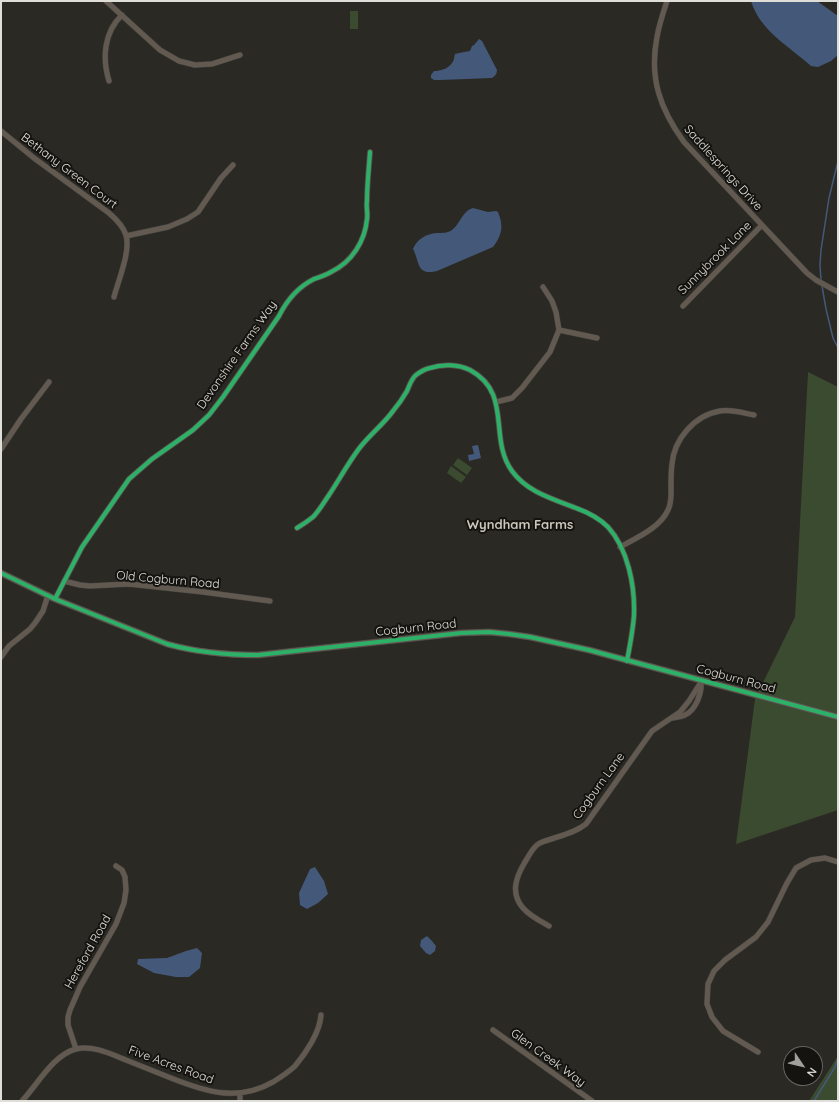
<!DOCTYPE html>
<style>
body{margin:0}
#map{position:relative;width:839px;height:1102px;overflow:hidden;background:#2a2924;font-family:Quicksand,sans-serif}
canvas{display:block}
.frame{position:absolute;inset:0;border:2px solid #e0ded9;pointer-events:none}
.north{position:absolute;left:783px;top:1046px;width:40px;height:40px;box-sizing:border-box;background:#14130f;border:1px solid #666460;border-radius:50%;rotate:125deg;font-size:11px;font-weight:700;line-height:16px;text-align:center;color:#e0ded9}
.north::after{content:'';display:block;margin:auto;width:14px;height:18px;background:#a09f9a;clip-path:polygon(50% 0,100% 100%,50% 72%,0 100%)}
</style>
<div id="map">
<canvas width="839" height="1102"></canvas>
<div class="frame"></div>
<div class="north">N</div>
</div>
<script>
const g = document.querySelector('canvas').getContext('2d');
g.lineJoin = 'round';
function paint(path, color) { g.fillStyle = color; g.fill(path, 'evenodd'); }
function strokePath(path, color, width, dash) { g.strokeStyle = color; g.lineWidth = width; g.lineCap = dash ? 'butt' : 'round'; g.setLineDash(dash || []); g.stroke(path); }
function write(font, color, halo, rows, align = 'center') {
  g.font = font + ' Quicksand,sans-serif'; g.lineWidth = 4; g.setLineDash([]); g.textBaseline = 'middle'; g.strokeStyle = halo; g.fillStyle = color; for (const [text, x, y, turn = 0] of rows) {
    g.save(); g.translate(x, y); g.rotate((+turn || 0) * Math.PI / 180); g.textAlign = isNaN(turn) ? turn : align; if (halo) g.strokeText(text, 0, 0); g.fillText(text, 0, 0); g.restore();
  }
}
const green = new Path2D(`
 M350 11H358V29H350Z
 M808 372 838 387V810L736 844 755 699 795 617Z
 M458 458 472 468 467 475 453 465Z
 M451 466 466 477 461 483 447 473Z
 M838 1056V1101H809Z`);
const water = new Path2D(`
 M751 1H817L838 16V55L831 61 818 67 811 66C789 46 760 31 751 1Z
 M479 39 482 41 497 70C497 74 495 76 492 78L440 80H434L431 78V75L434 71C440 71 448 69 452 63 454 61 454 57 455 54L459 53 470 51 472 46 474 45Z
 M473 208 488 212 496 211 498 212C504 227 502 235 493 247L437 271C416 276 420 262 413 249 417 239 426 234 437 233 443 233 448 233 452 230 461 223 462 211 473 208Z
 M478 445 481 458 469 461 468 455 474 454 472 446Z
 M315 867 324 881 328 894 318 903 307 909 300 905 299 893 310 869Z
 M427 936 432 941 436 946 435 951 430 955 426 953 420 946 421 940Z
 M197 948 202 953 200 968 189 977H176L154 973 137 964 138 959 167 958 186 951Z`);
const stream = new Path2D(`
 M821 280 820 265 821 250 829 198 838 161
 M822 286 826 309 833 338 838 348
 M814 1101 835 1067 838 1057`);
const minor = new Path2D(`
 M106 1 160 50 179 61 195 65 212 64 240 55
 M667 1C663 13 659 25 657 37 649 78 660 109 684 142L807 273 816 280 838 292
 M109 81C102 58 104 32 122 15
 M1 131 34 158 109 213C116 219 123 226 126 235 131 251 118 281 114 297
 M126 236 168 227 187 219 198 212 221 178 233 165
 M683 306 762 225
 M559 330 597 338
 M496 402 512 398 522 388 550 352 559 330 556 312 552 301 543 287
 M1 449 21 419 49 382
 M297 528C302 525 308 521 313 517 319 511 324 502 329 495 339 480 347 465 358 450 368 436 383 425 393 411 398 405 403 398 407 391 409 386 412 378 416 375 420 372 425 369 430 368 442 364 458 364 470 370 513 393 488 438 512 471 527 492 553 499 576 508 587 512 599 518 608 527 628 549 635 586 634 615 633 630 630 645 627 661
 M620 547C636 538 660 528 668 510 672 502 671 494 671 486 671 479 671 471 672 464 674 439 695 415 720 411 731 409 743 413 754 415
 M64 581 80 585 90 586 129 584 203 592 270 601
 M55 599 82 547 129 479 152 459 193 430 209 415 223 397 279 316C287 300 298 287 314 279 320 277 326 275 331 272 352 262 365 241 367 219 368 213 366 207 367 201 367 184 369 168 370 152
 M1 657 9 646 30 629 35 623 43 611 48 595
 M672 718C676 717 681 717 685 715 696 710 702 693 701 682
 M549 926C540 921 530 916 523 908 510 893 516 877 525 862 529 856 533 846 540 843 556 836 572 835 586 824L652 731 680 712 689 701 701 682
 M493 1030 592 1101
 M76 1049 68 1025V1017L70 1010 80 987 116 924 124 903 126 890 125 877 122 870 116 866
 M758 1052 723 1031 712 1017 707 1004 708 984 714 971 725 960 756 937 768 922 787 883 796 868 811 860 825 858 838 862
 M240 1093V1101
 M22 1101C38 1084 53 1055 76 1049 93 1045 111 1054 126 1060 141 1066 156 1072 171 1078 206 1092 238 1102 273 1082 281 1077 289 1072 295 1066 306 1053 320 1032 321 1015`);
const tertiary = new Path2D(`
 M1 573 55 599 167 644C196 652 227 655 258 655L461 633 489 632 509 634 530 637 589 650 838 717`);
const cycleway = new Path2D(`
 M297 528C302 525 308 521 313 517 319 511 324 502 329 495 339 480 347 465 358 450 368 436 383 425 393 411 398 405 403 398 407 391 409 386 412 378 416 375 420 372 425 369 430 368 442 364 458 364 470 370 513 393 488 438 512 471 527 492 553 499 576 508 587 512 599 518 608 527 628 549 635 586 634 615 633 630 630 645 627 661
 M1 573 55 599 167 644C196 652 227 655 258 655L461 633 489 632 509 634 530 637 589 650 838 717
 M55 599 82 547 129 479 152 459 193 430 209 415 223 397 279 316C287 300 298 287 314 279 320 277 326 275 331 272 352 262 365 241 367 219 368 213 366 207 367 201 367 184 369 168 370 152`);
const streetNames = [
 ["Saddlesprings Drive",723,168,48],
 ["Bethany Green Court",69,171,37],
 ["Sunnybrook Lane",715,258,-45],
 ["Devonshire Farms Way",237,355,-55],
 ["Old Cogburn Road",168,580,5],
 ["Cogburn Road",416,628,-6],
 ["Cogburn Road",736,679,15],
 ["Cogburn Lane",599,786,-54],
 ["Hereford Road",88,952,-61],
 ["Glen Creek Way",548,1058,36],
 ["Five Acres Road",171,1065,20]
];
const neighbourhoodNames = [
 ["Wyndham Farms",520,525]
];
paint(green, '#3b4b30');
paint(water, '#445979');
strokePath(stream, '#445979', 1.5);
strokePath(minor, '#464542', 6);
strokePath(tertiary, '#464542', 7);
strokePath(minor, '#625a50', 5);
strokePath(tertiary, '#625a50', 6);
strokePath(cycleway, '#2db169', 4);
write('12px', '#e0ded9', '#14130f', streetNames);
write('bold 13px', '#cac7bc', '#14130f', neighbourhoodNames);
</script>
